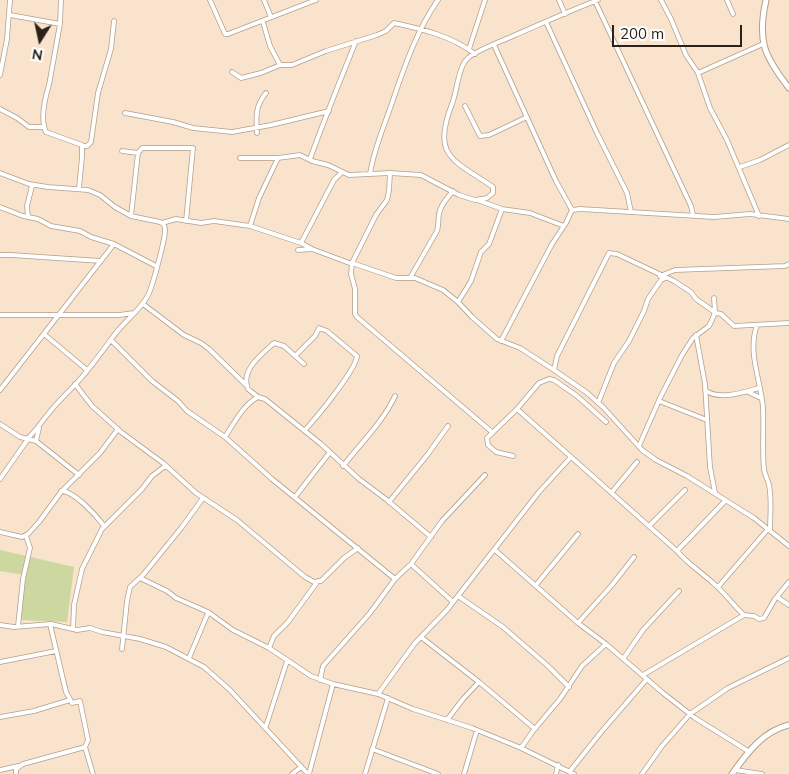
<!DOCTYPE html>
<style>
body{margin:0}
#map{position:relative;width:789px;height:774px;overflow:hidden;background:#f9e3cc;font-family:Mulish,sans-serif}
canvas{display:block}
.north{position:absolute;left:15px;top:15px;width:50px;height:50px;-webkit-text-stroke:4px #fff;paint-order:stroke;rotate:190deg;font-size:14px;font-weight:700;line-height:20px;text-align:center;color:#2a2219}
.north::after{content:'';display:block;margin:auto;width:18px;height:22px;background:#2a2219;clip-path:polygon(50% 0,100% 100%,50% 72%,0 100%)}
.scale{position:absolute;left:612px;top:25px;width:130px;height:22px;box-sizing:border-box;border:2px solid #2a2219;border-top:0;padding-left:6px;font-size:15px;line-height:18px;white-space:nowrap;color:#2a2219;-webkit-text-stroke:4px #fff;paint-order:stroke}
</style>
<div id="map">
<canvas width="789" height="774"></canvas>
<div class="north">N</div>
<div class="scale">200 m</div>
</div>
<script>
const g = document.querySelector('canvas').getContext('2d');
g.lineJoin = 'round';
function paint(path, color) { g.fillStyle = color; g.fill(path, 'evenodd'); }
function strokePath(path, color, width, dash) { g.strokeStyle = color; g.lineWidth = width; g.lineCap = dash ? 'butt' : 'round'; g.setLineDash(dash || []); g.stroke(path); }
const green = new Path2D(`
 M0 550 74 567 67 622 20 620 26 575 0 571Z`);
const street = new Path2D(`
 M61 0 60 24 49 85C45 98 40 119 46 132L82 145V157L79 188
 M210 0 225 34H228L316 0
 M264 0 271 17
 M559 0 565 14
 M661 0 671 19 686 55 698 73 710 108 727 140 759 216
 M727 0 733 14
 M595 1 691 206 693 215
 M10 15 60 24
 M263 22 270 46 280 65
 M546 22 597 133 627 193 631 212
 M494 45 556 181 572 210 580 209 714 217 750 214 789 219
 M469 49 485 0
 M232 72 241 78 261 73 280 65H292L326 51 377 35 386 31 394 23C422 29 452 36 475 54
 M698 73 763 44
 M0 75 7 39 10 0
 M465 106 480 136 489 135 527 117
 M0 109 17 118 29 127H44
 M125 113 173 122 193 128 232 132 271 125 329 111
 M257 133C256 117 255 106 266 93
 M82 146H87L91 142 98 93 111 49 114 21
 M122 151 138 153
 M240 158H278L300 155 312 161 328 165 349 175 390 173 421 175 459 195 475 200 487 198 493 193V187C454 160 431 157 452 104 457 92 458 67 468 58 477 50 502 41 513 36 541 24 569 11 598 0
 M278 158 259 198 250 226 301 243
 M310 159C324 120 340 81 356 41
 M740 167 760 160 789 145
 M0 173 29 184 48 187 88 190 100 195 115 207 131 216 160 222C164 224 165 226 165 231 165 239 152 290 147 297 139 311 125 321 115 334 104 349 94 363 82 377 72 389 59 400 49 413 41 422 36 431 27 439
 M390 173 389 191 387 200 376 215 352 263 351 274 355 289V314L357 317 492 432
 M370 174C374 147 386 122 394 97 405 65 418 28 438 0
 M0 207 23 216 38 219 51 226 80 231 91 237 114 244 156 266
 M502 209 530 213 564 226
 M131 216 138 153 142 148H193L186 221
 M28 217 27 206 32 186
 M162 223 176 219 201 223 214 221 250 226
 M312 249 301 243 334 180 342 172
 M298 250 312 249 352 264
 M0 255H11L101 261
 M352 263 396 278H415L443 290 458 302 472 317 497 339 520 348 554 370 586 392 603 407 642 450 656 460 687 476 754 518 789 546
 M660 276 675 270 785 266 789 264
 M410 278 437 231C439 225 438 220 439 214 440 205 448 197 453 191
 M458 302 471 281 481 252 489 244 502 209 480 201
 M143 304 184 335 201 343 209 349 247 386
 M0 315H119L134 313
 M757 325C747 353 761 380 763 408 764 429 762 450 764 470 765 475 768 480 769 485 772 499 770 516 770 531
 M44 334 87 370
 M696 335 705 384 710 467 715 493
 M111 340 152 381 178 401 187 411 225 437 272 479 395 579
 M501 341 552 244 566 223 572 210
 M295 356 315 336 319 328 327 331 357 356C356 370 316 418 305 430
 M554 370 557 356 609 253 617 254 674 281 691 292 696 299 716 313 721 314 734 326 789 323
 M75 384 92 406 121 432 163 463 196 493 237 520 305 577 314 582 321 581 344 558 358 548
 M0 390 114 244
 M705 390C719 401 744 392 759 388
 M748 392 761 398
 M258 397 248 389C240 370 262 354 274 343L284 346 304 364
 M659 401 707 420
 M598 403 614 363 629 341 644 311 648 299 661 280 665 278
 M517 409 677 551C688 564 701 572 713 583 725 593 733 605 744 615L754 616 759 619 764 618 775 599 789 582
 M0 424 20 437 36 441 79 475
 M225 437C234 423 243 405 258 397L265 399 321 444 359 479 387 500 431 537
 M36 441 39 428
 M639 446 660 398 682 355 693 338 709 326 712 320 715 312 714 298
 M513 456 496 452 488 445 487 438 517 409 539 383 549 379 554 380 577 396 606 422
 M343 466C361 443 383 422 395 396
 M0 479 28 439
 M61 491C74 491 96 515 104 526
 M612 492 637 462
 M295 497 330 452
 M389 502 428 454 448 426
 M649 526 685 490
 M0 532 22 537 28 534 39 522 61 492 100 453 118 429
 M495 550 578 623 606 644 663 693 695 718 748 751
 M677 551 725 501
 M411 564 453 602
 M140 578 167 591 176 598 208 612 233 630 269 648 311 676 333 684 378 694 413 709 472 728 521 748 574 774
 M536 585 578 534
 M718 587 768 529
 M458 596 503 627 548 666 569 687
 M777 597 789 605
 M578 623 612 585 634 557
 M50 624 66 692 72 703 80 701 88 740 85 747 93 774
 M0 625 14 627 51 624 77 630 90 628 102 632 140 639 166 647 204 667 230 690 308 774
 M18 626 23 579 30 548 26 536
 M73 629 74 605 82 569 102 529 142 489 152 476 165 466
 M421 637 479 682 535 729
 M269 648 274 636 288 622 318 581
 M122 649 127 601 130 587 143 575 182 527 203 498
 M189 658 208 613
 M623 659 643 630 679 591
 M0 662 56 651
 M643 675 744 615
 M320 680 323 666 370 613 395 579 411 564 442 521 485 475
 M378 694 415 643 447 610 539 492 571 457
 M0 717 34 711 70 700
 M447 720 463 699 479 682
 M266 726 287 661
 M521 748 533 731 560 699 582 666 606 644
 M372 749 438 774
 M0 770 18 766
 M735 770 762 774
 M570 771 602 731 647 679
 M16 774V769L23 764 85 747
 M292 774 301 767
 M309 774 333 684
 M365 774 388 698
 M464 774 477 730
 M556 774 558 765
 M642 774 662 746 690 714 728 688 789 658`);
const secondary = new Path2D(`
 M766 0C757 41 764 56 789 88
 M732 774C747 753 763 731 789 725`);
paint(green, '#ccd8a0');
strokePath(street, '#b39f8a', 5.5);
strokePath(secondary, '#b39f8a', 7);
strokePath(street, '#fff', 4);
strokePath(secondary, '#fff', 5);
</script>
